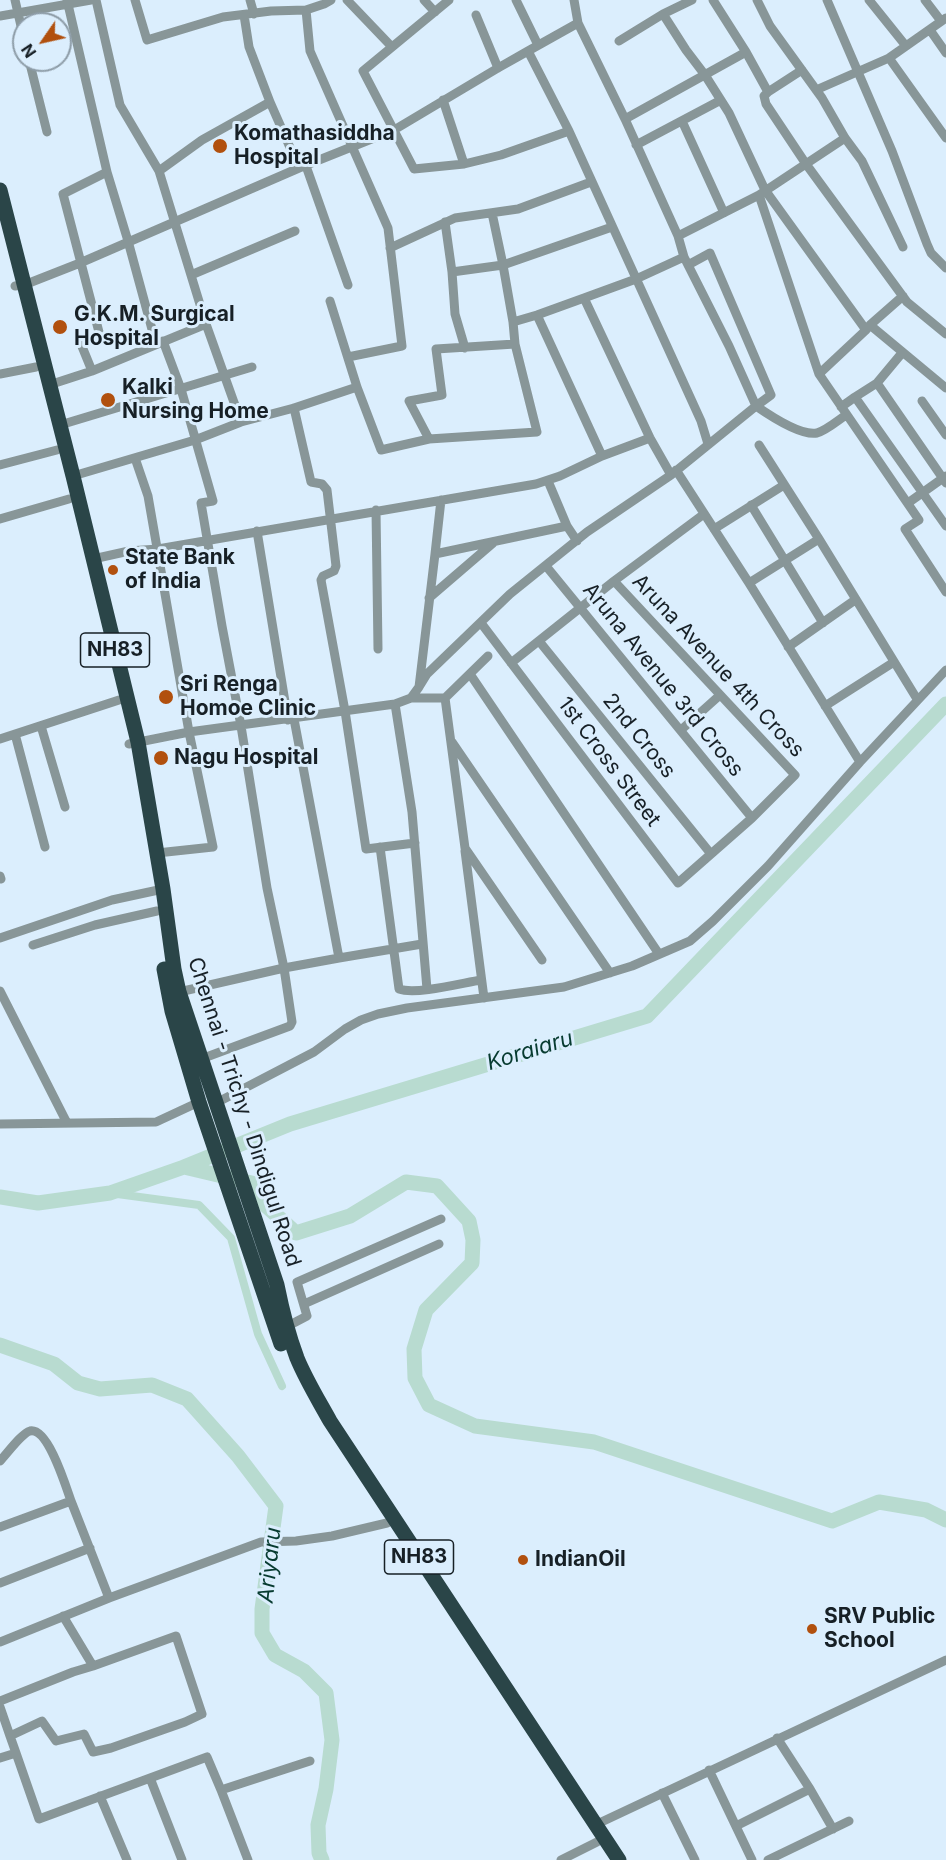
<!DOCTYPE html>
<style>
body{margin:0}
#map{position:relative;width:946px;height:1860px;overflow:hidden;background:#dbeefd;font-family:Inter,sans-serif}
canvas{display:block}
.north{position:absolute;left:12px;top:12px;width:60px;height:60px;box-sizing:border-box;background:#dbeefd;border:2px solid #8d9ca7;border-radius:50%;rotate:236deg;font-size:16px;font-weight:700;line-height:24px;text-align:center;color:#172026}
.north::after{content:'';display:block;margin:auto;width:21px;height:27px;background:#b1500e;clip-path:polygon(50% 0,100% 100%,50% 72%,0 100%)}
</style>
<div id="map">
<canvas width="946" height="1860"></canvas>
<div class="north">N</div>
</div>
<script>
const g = document.querySelector('canvas').getContext('2d');
g.lineJoin = 'round';
function strokePath(path, color, width, dash) { g.strokeStyle = color; g.lineWidth = width; g.lineCap = dash ? 'butt' : 'round'; g.setLineDash(dash || []); g.stroke(path); }
function write(font, color, halo, rows, align = 'center') {
  g.font = font + ' Inter,sans-serif'; g.lineWidth = 6; g.setLineDash([]); g.textBaseline = 'middle'; g.strokeStyle = halo; g.fillStyle = color; for (const [text, x, y, turn = 0] of rows) {
    g.save(); g.translate(x, y); g.rotate((+turn || 0) * Math.PI / 180); g.textAlign = isNaN(turn) ? turn : align; if (halo) g.strokeText(text, 0, 0); g.fillText(text, 0, 0); g.restore();
  }
}
const canal = new Path2D(`
 M110 1193 199 1205 231 1238 258 1334 282 1386`);
const river = new Path2D(`
 M184 1167 260 1185 263 1203 296 1233 350 1216 406 1182 437 1186 469 1221 473 1240 472 1263 426 1310 414 1349 415 1378 429 1405 475 1426 594 1442 832 1521 879 1502 926 1510 946 1520
 M0 1197 38 1203 110 1193 184 1167 290 1124 647 1016 946 704
 M0 1345 54 1364 78 1383 100 1389 152 1385 187 1399 238 1456 276 1506 262 1609V1633L275 1655 304 1671 326 1693 332 1740 326 1789 318 1825 319 1853 322 1860`);
const minor = new Path2D(`
 M15 0 24 39
 M67 0 107 172 63 194 100 336 81 344 92 371
 M96 0 120 105 159 171 206 324 241 422
 M135 0 147 40 223 17 271 11 306 10 324 4 331 0
 M250 0 254 14
 M347 0 392 47
 M424 0 435 12
 M449 0 363 71 414 169 464 164 501 155 569 131
 M516 0 538 45
 M713 0 746 52 768 92 802 70
 M757 0 770 26 822 98 845 138 862 161 903 247
 M827 0 892 151 927 244 931 253 946 268
 M869 0 906 46
 M925 0 941 21
 M306 10 310 51 388 228 402 346 348 357
 M663 14 686 50 705 75 729 113 765 190 866 330 870 325 946 388
 M244 15 249 47 270 102 299 168
 M476 15 498 68
 M0 16 91 0
 M578 23 528 51 569 131 701 421 708 444
 M930 30 946 53
 M619 41 663 14 692 0
 M889 58 946 138
 M29 60 47 132
 M816 90 889 58 946 18
 M768 92 764 96 766 104 806 164 907 302 946 334
 M443 100 464 164
 M625 119 746 52
 M682 121 724 213
 M636 145 721 100
 M306 166 348 285
 M159 171 202 140 270 102
 M107 172 128 241 156 344
 M759 195 819 374 919 520 905 529 946 592
 M445 222 452 272 455 314 465 348
 M678 236 759 195 845 138
 M390 248 455 218 518 209 591 182
 M688 265 710 253 771 395 756 406C769 415 801 436 817 433 827 430 837 421 846 415
 M452 272 503 265 492 213
 M191 275 295 231
 M15 286 24 285 80 263 299 168 394 130 498 68 528 51
 M584 298 537 315 513 322 503 265 612 227
 M330 301 357 387 381 450 429 439
 M537 315 602 456
 M513 322 515 344 537 432 429 439 409 401 442 395 436 349 515 344
 M870 325 903 296
 M163 341 181 389 213 501 201 503 222 626 241 726 267 888 284 968 339 958 294 719
 M0 374 36 367
 M819 374 866 330
 M877 383 946 483
 M49 385 92 371 206 324
 M855 397 877 383 902 353
 M922 401 946 435
 M841 407 855 397 946 526
 M294 408 311 482 322 484 327 490 336 566 334 571 323 576 321 580 345 711 366 849 415 843
 M60 425 252 367
 M759 445 819 539 917 699
 M135 458 148 496 189 732 213 847 157 853
 M0 465 57 450
 M676 470 749 583 860 762
 M671 475 650 438 584 298 636 279 684 257
 M73 476 195 440 241 422 294 408 357 387
 M548 481 567 526
 M908 503 946 476
 M751 505 823 623
 M376 510 378 649
 M0 519 69 499
 M714 529 784 485
 M257 531 288 720
 M435 554 441 500
 M93 559 129 551 158 549 536 484 560 476 602 456 650 438
 M546 566 752 818
 M749 583 819 539
 M429 598 493 543
 M481 623 678 883 752 818 795 775 614 581
 M539 641 711 854
 M788 647 855 600
 M511 663 614 581 704 514
 M470 674 659 954
 M419 687 427 674 510 594 587 532 671 475 756 406 729 346 684 257 678 236 625 119 578 23 574 0
 M411 698H445L488 656
 M445 698 465 848 542 960
 M395 704 412 812 427 989
 M825 706 894 662
 M41 726 65 807
 M681 730 720 695
 M15 734 45 847
 M0 739 119 700
 M452 742 610 973
 M129 744 189 732 395 704 411 698 419 687 435 554 567 526 577 541
 M380 847 399 989C416 995 462 983 481 980
 M465 851 484 998
 M0 876 1 879
 M0 938 112 900 163 889
 M33 945 95 925 157 911
 M339 958 422 944
 M0 991 67 1123
 M179 992 284 968 292 1022 290 1026 201 1059
 M216 1103 314 1052 345 1029 361 1020 378 1014 407 1008 564 987 632 966 690 941 713 921 768 866 860 762 946 670
 M0 1124 156 1122 199 1102
 M304 1304 439 1244
 M286 1327 307 1316 297 1282 441 1219
 M0 1461C6 1455 22 1433 30 1431 48 1427 66 1487 71 1501
 M0 1527 71 1501 109 1598
 M0 1583 90 1548
 M0 1642 109 1598 261 1542 296 1541 332 1536 387 1523 394 1519
 M0 1701 73 1672 93 1666
 M0 1707 10 1736 42 1721 56 1741 84 1734 93 1752 111 1748 185 1722 202 1714 176 1636 93 1666 63 1616
 M777 1738 810 1789 833 1829
 M16 1753 39 1819 207 1757 221 1790 310 1761
 M0 1758 16 1753 10 1736
 M709 1770 752 1860
 M150 1778 182 1860
 M221 1790 248 1860
 M662 1793 695 1860
 M100 1796 127 1860
 M595 1825 946 1660
 M736 1826 810 1789
 M561 1860 597 1842
 M768 1860 849 1821`);
const trunk = new Path2D(`
 M0 190 73 476 138 742 163 889 174 969 179 992 277 1285C282 1310 288 1334 297 1358 306 1380 319 1401 330 1421L619 1860
 M164 969 172 1011 199 1102 281 1344`);
const markers = [
 [220,146,8,"#b1500e"],
 [60,327,8,"#b1500e"],
 [108,400,8,"#b1500e"],
 [113,570,6,"#b1500e"],
 [166,697,8,"#b1500e"],
 [161,758,8,"#b1500e"],
 [523,1560,6,"#b1500e"],
 [812,1629,6,"#b1500e"]
];
const shields = [
 [115,650,69],
 [419,1557,69]
];
const shieldNames = [
 ["NH83",115,650],
 ["NH83",419,1557]
];
const poiNames = [
 ["Komathasiddha",234,134],
 ["Hospital",234,158],
 ["G.K.M. Surgical",74,315],
 ["Hospital",74,339],
 ["Kalki",122,388],
 ["Nursing Home",122,412],
 ["State Bank",125,558],
 ["of India",125,582],
 ["Sri Renga",180,685],
 ["Homoe Clinic",180,709],
 ["Nagu Hospital",174,758],
 ["IndianOil",535,1560],
 ["SRV Public",824,1617],
 ["School",824,1641]
];
const streetNames = [
 ["Aruna Avenue 4th Cross",718,666,47],
 ["Aruna Avenue 3rd Cross",663,680,51],
 ["2nd Cross",639,736,51],
 ["1st Cross Street",609,762,53],
 ["Chennai - Trichy - Dindigul Road",244,1112,72]
];
const waterNames = [
 ["Koraiaru",530,1051,-17],
 ["Ariyaru",270,1565,-84]
];
strokePath(canal, '#b8dbd0', 8);
strokePath(river, '#b8dbd0', 15);
strokePath(minor, '#889698', 9);
strokePath(trunk, '#2a4548', 15);
for (const [x, y, r, color] of markers) { const dot = new Path2D(); dot.arc(x, y, r, 0, 2 * Math.PI); g.fillStyle = color; g.fill(dot); strokePath(dot, '#dbeefd', 2); }
for (const [x, y, w] of shields) { const box = new Path2D(); box.roundRect(x - w / 2, y - 17, w, 34, 4.5); g.fillStyle = '#dbeefd'; g.fill(box); strokePath(box, '#172026', 1.5); }
write('bold 20px', '#172026', null, shieldNames);
write('bold 21px', '#172026', '#dbeefd', poiNames, 'left');
write('21px', '#172026', '#dbeefd', streetNames);
write('italic 22px', '#073b30', '#dbeefd', waterNames);
</script>
